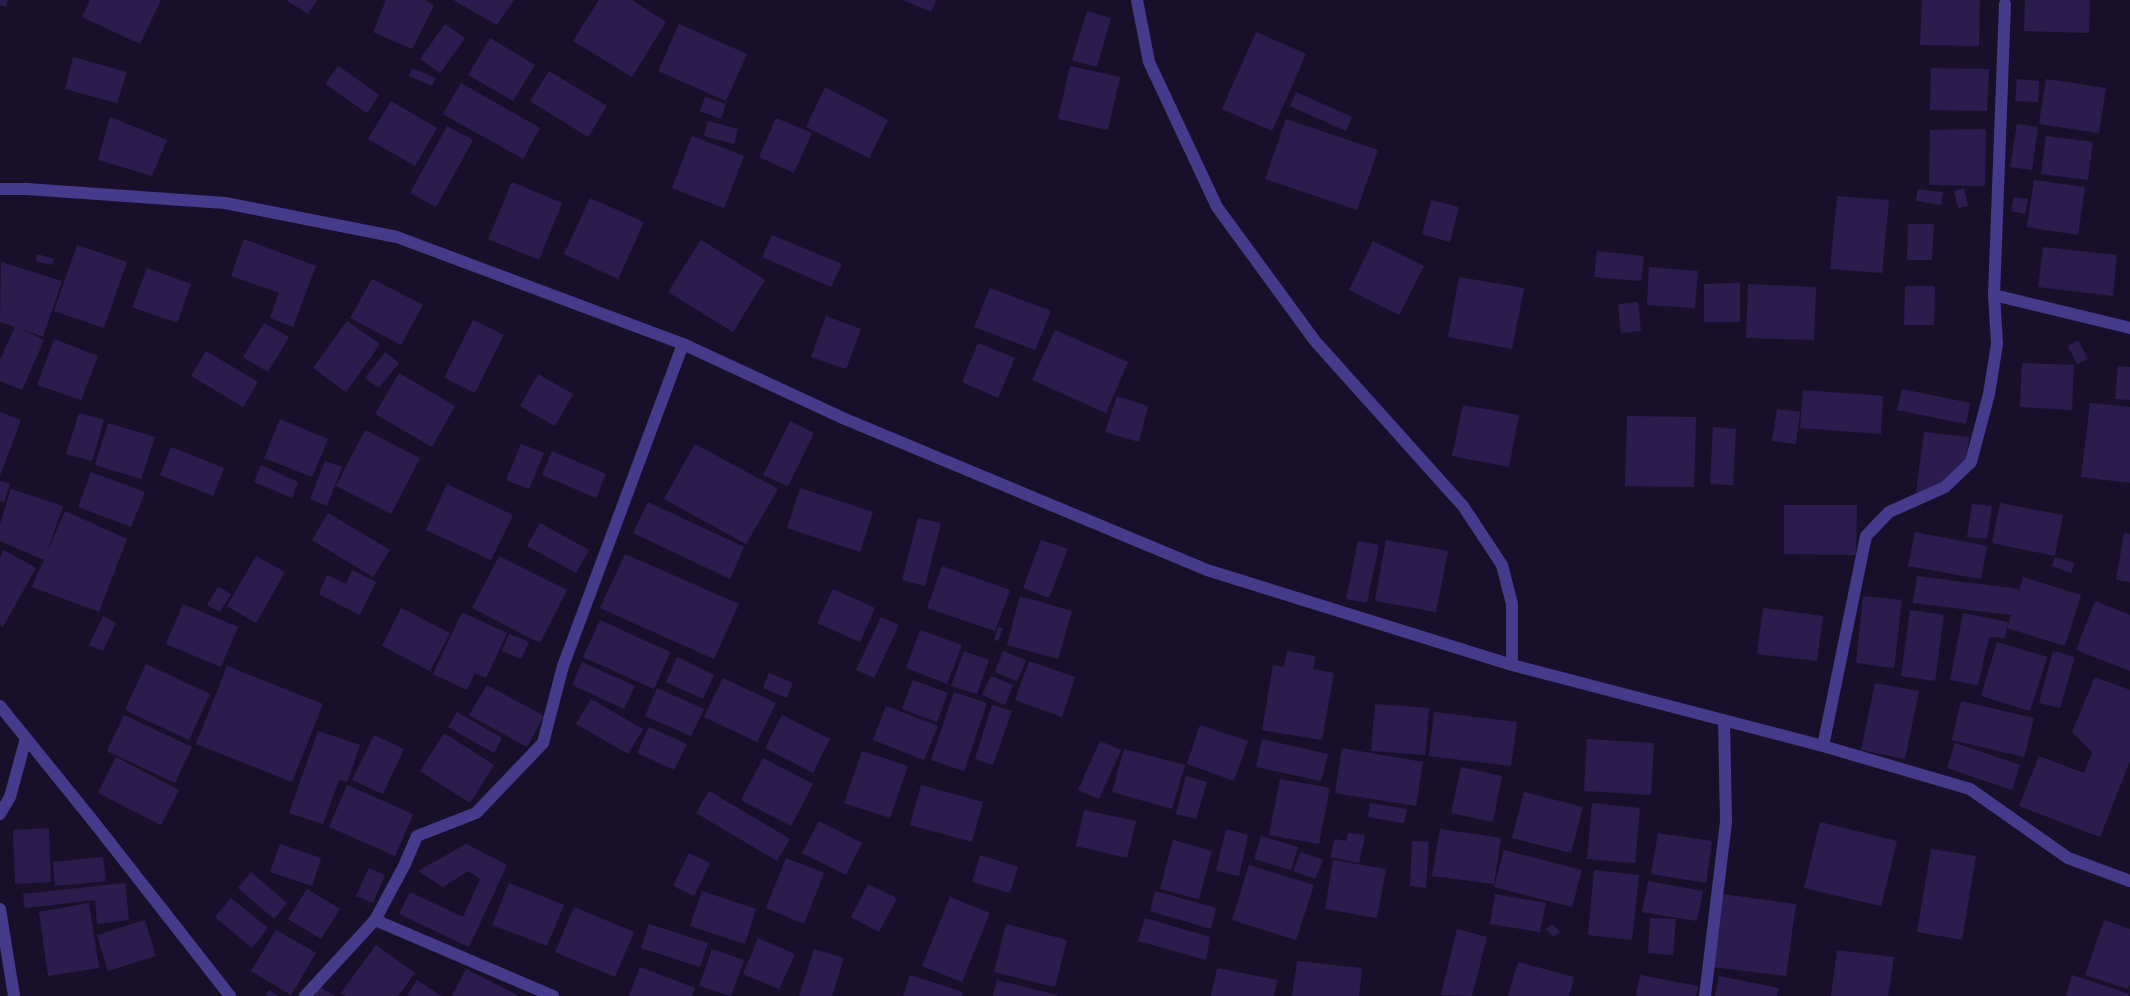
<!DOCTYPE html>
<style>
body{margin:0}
canvas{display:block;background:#18102b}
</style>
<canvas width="2130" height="996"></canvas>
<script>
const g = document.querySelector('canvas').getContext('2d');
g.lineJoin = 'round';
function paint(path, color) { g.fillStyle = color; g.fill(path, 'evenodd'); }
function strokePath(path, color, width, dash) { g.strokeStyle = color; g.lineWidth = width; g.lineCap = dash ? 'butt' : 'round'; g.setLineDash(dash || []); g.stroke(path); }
const building = new Path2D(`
 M0 0H8L6 7 0 5Z
 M90 0H161L140 44 82 17Z
 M286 0H317L308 14Z
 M386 0H425L434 5 412 49 373 32Z
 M453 0H514L497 25Z
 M599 0H632L666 22 632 77 573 41Z
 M903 0H936L931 12Z
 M1922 0H1980L1979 46 1920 45Z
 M2025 0H2090L2089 33 2024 31Z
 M1087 11 1111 18 1097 67 1072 60Z
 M445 24 465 38 440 73 420 59Z
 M679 24 747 54 726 101 658 71Z
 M1256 32 1306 54 1272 131 1222 109Z
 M490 38 535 65 513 101 468 75Z
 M73 57 127 72 117 103 65 89Z
 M338 66 379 95 367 113 325 84Z
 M1070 66 1120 77 1108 130 1058 119Z
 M412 68 436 78 432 86 409 76Z
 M1931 68 1989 69 1987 111 1930 110Z
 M549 71 607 106 588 137 530 101Z
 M2017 79 2039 81 2038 102 2015 101Z
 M2046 79 2106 88 2099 133 2039 124Z
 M461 83 540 128 523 159 443 114Z
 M825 87 888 120 869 158 806 127Z
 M1296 92 1352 117 1346 131 1290 106Z
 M705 97 726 104 721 119 700 111Z
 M391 101 437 128 415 166 368 139Z
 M110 117 167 140 152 176 98 160Z
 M776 118 812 133 794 173 759 157Z
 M1286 119 1378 150 1357 210 1265 179Z
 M708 121 738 129 734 144 704 136Z
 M2017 124 2038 127 2032 170 2010 167Z
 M447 126 473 140 436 207 410 193Z
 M1986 129 1985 186 1929 185 1930 130Z
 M692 136 744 156 724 208 672 188Z
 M2046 136 2093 142 2088 180 2041 174Z
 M2034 180 2085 187 2078 235 2027 227Z
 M512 182 562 203 539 260 488 239Z
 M1964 188 1968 206 1958 208 1954 191Z
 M1918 189 1943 192 1941 205 1916 201Z
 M1837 196 1889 200 1882 273 1830 269Z
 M2014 197 2028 199 2025 214 2011 211Z
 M590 198 644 222 618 279 564 254Z
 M1431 200 1459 207 1450 242 1422 234Z
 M1908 224H1934L1932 260H1907Z
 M772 235 842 264 831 287 762 257Z
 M244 239 316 266 293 327 270 318 279 293 231 276Z
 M701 240 765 280 733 332 668 292Z
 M1373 241 1424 266 1399 315 1349 290Z
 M77 245 127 262 104 328 54 311Z
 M2043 247 2117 255 2113 296 2038 287Z
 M1597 251 1644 256 1641 281 1594 277Z
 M37 254 54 259 52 265 36 261Z
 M1 262 62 281 43 337 21 329 44 340 22 390 0 381V360L15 327 0 322Z
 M1649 267 1698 271 1695 308 1647 305Z
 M147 268 191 284 177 323 132 307Z
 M1459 277 1524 288 1512 349 1448 337Z
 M372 279 423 305 401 345 350 318Z
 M1740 283V322H1704V284Z
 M1748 284 1816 287 1814 340 1746 338Z
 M1905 286H1935L1934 325H1904Z
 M990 288 1051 311 1035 350 974 327Z
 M1638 302 1641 331 1621 333 1618 304Z
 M826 316 861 329 846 369 811 357Z
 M473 320 504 335 475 393 444 378Z
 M347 321 380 344 346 392 313 368Z
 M264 323 289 337 268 372 243 357Z
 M1055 330 1128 362 1106 413 1032 380Z
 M54 339 98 356 81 400 37 385Z
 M2078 340 2088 359 2077 364 2068 346Z
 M978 343 1015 358 998 398 962 382Z
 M206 351 258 382 243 407 191 376Z
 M385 352 399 363 379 388 365 378Z
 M2022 363 2074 365 2072 410 2020 407Z
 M2118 366 2130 367V400L2115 399Z
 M399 373 455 406 432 447 375 414Z
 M538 374 573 394 555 426 520 406Z
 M1902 389 1970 403 1966 424 1897 410Z
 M1803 390 1883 396 1881 434 1800 428Z
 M1117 396 1148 406 1139 442 1105 432Z
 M2090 403 2130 407V483L2081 477Z
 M1463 405 1519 415 1509 467 1452 456Z
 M1777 409 1800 412 1796 444 1772 441Z
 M0 412 21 420 0 476Z
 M79 413 104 420 92 461 66 454Z
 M1627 416 1696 417 1694 487 1625 486Z
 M280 419 328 439 312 477 264 458Z
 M790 421 814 433 788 486 763 475Z
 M108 423 155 437 141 479 95 465Z
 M1713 427 1736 429 1733 485 1710 484Z
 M365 430 420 458 391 514 336 486Z
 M1924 432 1969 437 1967 458 1946 480 1916 493Z
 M521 444 544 453 529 489 506 480Z
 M695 444 778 489 746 544 664 499Z
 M171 447 224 468 213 496 160 475Z
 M552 451 606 474 596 498 542 475Z
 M325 461 342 467 327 506 310 499Z
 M261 465 298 482 292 498 254 482Z
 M91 472 145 492 131 527 78 507Z
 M0 481 10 484 4 502 0 501Z
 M447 484 513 515 491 560 426 530Z
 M800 488 873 512 860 552 787 528Z
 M11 489 63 506 44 560 0 541V524Z
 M648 502 744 547 730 579 633 533Z
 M2000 503 2063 515 2055 556 1992 543Z
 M1972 504 1992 506 1987 539 1967 537Z
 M1784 505H1857L1856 555 1784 554Z
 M65 511 127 539 99 612 32 587Z
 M328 513 390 550 373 577 312 540Z
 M918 518 941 523 925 586 902 580Z
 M540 523 589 550 576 573 527 546Z
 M1915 532 1987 546 1981 579 1908 566Z
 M2124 533 2130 534V582L2116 580Z
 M1041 540 1068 549 1049 598 1023 588Z
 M1386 540 1448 551 1436 612 1375 601Z
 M1358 541 1379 545 1367 603 1346 599Z
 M4 550 36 568 3 627 0 625V557Z
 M625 554 739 604 714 659 600 608Z
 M256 556 285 572 256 623 227 606Z
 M499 556 567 590 540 643 472 608Z
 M2055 557 2075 563 2071 573 2052 566Z
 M942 566 1010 590 995 631 927 608Z
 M352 570 376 582 360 615 319 594 327 575 346 584Z
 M1917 576 2018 589V595L2023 577 2081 595 2065 646 2007 628 2011 615 1913 603Z
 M218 587 231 594 220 612 207 605Z
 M833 589 875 608 860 642 817 623Z
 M1020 596 1072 611 1058 659 1007 645Z
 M1863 596 1902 600 1894 668 1856 663Z
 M2095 601 2130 615V671L2076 650Z
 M183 604 238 627 221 667 166 644Z
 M401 608 450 633 430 671 382 646Z
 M1763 608 1823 616 1817 661 1757 654Z
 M1910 610 1944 615 1935 681 1901 676Z
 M462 612 507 633 486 678 475 673 467 690 433 674Z
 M1963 613 2008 622 2005 638 1989 637 1978 685 1950 680Z
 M103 616 116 623 103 651 89 645Z
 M881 617 899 625 874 678 856 670Z
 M600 620 670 652 654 689 583 657Z
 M998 627 1003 628 998 641 994 640Z
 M920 630 962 645 947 684 906 668Z
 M509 634 529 642 521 659 502 651Z
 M1997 642 2047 657 2030 711 1981 696Z
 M964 651 989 660 977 694 951 686Z
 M1003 651 1026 660 1017 681 995 672Z
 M1287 651 1315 656 1313 669 1334 673 1322 740 1262 730 1273 665 1284 667Z
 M2053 651 2075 657 2060 708 2039 703Z
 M677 657 714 675 703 699 666 682Z
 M1029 661 1075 677 1062 717 1015 700Z
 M582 662 635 686 624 709 572 685Z
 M146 664 210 694 189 740 125 710Z
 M227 666 323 704 292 782 196 744Z
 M769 673 793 683 787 698 763 688Z
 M991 676 1013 685 1005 705 982 695Z
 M2095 677 2130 690V761L2100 837 2019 806 2039 756 2084 773 2092 752 2072 732Z
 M723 678 776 703 757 742 704 717Z
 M913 680 948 693 937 722 902 709Z
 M1875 683 1919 691 1905 759 1861 750Z
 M487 685 544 716 527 747 469 715Z
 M657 688 704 709 691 736 645 716Z
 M954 692 987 703 964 771 931 760Z
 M591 699 643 729 628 754 576 724Z
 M1961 701 2034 718 2024 757 1952 740Z
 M1375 704 1429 708 1425 755 1371 751Z
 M992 705 1012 711 993 765 975 759Z
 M886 706 938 726 924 760 873 740Z
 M457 712 502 738 494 753 448 727Z
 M1434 712 1517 722 1511 766 1429 756Z
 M124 715 192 747 175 783 107 751Z
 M782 715 830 739 813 773 765 748Z
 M1200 725 1248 741 1234 781 1187 764Z
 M649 727 687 744 674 770 637 753Z
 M318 731 360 745 347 782 339 780 323 824 289 813Z
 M444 733 494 765 470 803 420 771Z
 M374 735 404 749 383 794 352 780Z
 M1262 739 1328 754 1321 781 1256 767Z
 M1587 739 1654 743 1651 795 1584 791Z
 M1100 741 1121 750 1099 799 1078 790Z
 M1955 743 2020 765 2012 790 1947 768Z
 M1342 748 1423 762 1416 806 1335 793Z
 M1124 749 1185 765 1172 809 1112 792Z
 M862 751 908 766 890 818 844 803Z
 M116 757 179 790 161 825 98 793Z
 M763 758 813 784 791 826 741 800Z
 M1461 767 1502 776 1493 822 1451 813Z
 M1186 776 1207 782 1196 819 1176 814Z
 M1280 779 1330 788 1319 844 1269 835Z
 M347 785 413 814 395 856 329 827Z
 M921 785 983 802 972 842 910 825Z
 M709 791 790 839 777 861 696 813Z
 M1524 792 1583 807 1571 853 1512 838Z
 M1370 803 1407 809 1404 823 1368 817Z
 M1592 803 1640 808 1635 863 1587 859Z
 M1084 810 1136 821 1127 858 1076 846Z
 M819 821 862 843 846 875 802 853Z
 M1820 822 1897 841 1881 906 1804 888Z
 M49 828 51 882 15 884 13 830Z
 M1226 829 1248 835 1239 876 1216 871Z
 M1440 829 1501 838 1494 884 1432 876Z
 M1348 833 1365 835 1359 863 1330 857 1335 839 1346 841Z
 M1658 833 1712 841 1706 883 1651 874Z
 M1261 836 1298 847 1291 870 1254 859Z
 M1173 840 1212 851 1199 899 1160 889Z
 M1412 841 1429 842 1426 888 1410 886Z
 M280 844 321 858 312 886 270 872Z
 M466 844 507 865 469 947 399 914 410 892 463 917 480 879 468 871 443 887 418 871Z
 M1931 849 1976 856 1962 940 1917 932Z
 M1504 850 1582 870 1572 907 1494 887Z
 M1301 852 1323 860 1315 879 1293 871Z
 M689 853 710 863 694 896 673 886Z
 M980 855 1018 867 1010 893 972 882Z
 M103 857 106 881 55 886 53 862Z
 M786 858 824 873 804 924 766 908Z
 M1333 860 1386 869 1377 918 1325 909Z
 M1249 865 1314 885 1296 940 1232 920Z
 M369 868 385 875 373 903 356 896Z
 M1594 870 1639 875 1632 940 1588 935Z
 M251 872 287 903 274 919 238 888Z
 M1648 881 1703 891 1697 921 1642 912Z
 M125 883 129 920 97 924 95 900 25 908 23 894Z
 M509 883 564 905 547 946 492 925Z
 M868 884 897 898 879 932 851 917Z
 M307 889 340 909 321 939 288 919Z
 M702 891 756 909 745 944 690 926Z
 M1155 891 1216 908 1211 929 1150 911Z
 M1495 894 1546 903 1540 932 1490 924Z
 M1722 894 1796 904 1786 976 1712 967Z
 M950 897 990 913 962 982 922 966Z
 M231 898 268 928 252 948 215 917Z
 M89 903 99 968 48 976 39 912Z
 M574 907 634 932 615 977 555 952Z
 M1145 918 1210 937 1206 960 1138 941Z
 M1650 918 1676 919 1673 955 1648 953Z
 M145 920 156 956 108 971 97 935Z
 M2104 920 2130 929V984L2128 989 2085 975Z
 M649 924 708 943 700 967 641 948Z
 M1006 924 1067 940 1055 987 994 972Z
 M1552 924 1560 932 1553 937 1546 929Z
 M1457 929 1487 937 1472 996 1441 995Z
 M276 930 316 953 291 995 251 971Z
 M758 938 795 954 779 989 743 974Z
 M376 945 415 973 398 996H346L341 993Z
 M712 949 744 960 731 996 699 986Z
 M814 949 844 958 832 996H799Z
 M1837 950 1894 957 1888 996H1831Z
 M1297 961 1362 968 1359 996H1292Z
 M1518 962 1574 977 1569 996H1508Z
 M640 967 695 988 692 996H629Z
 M1217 968 1277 980 1274 996H1211Z
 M466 969 519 996H452Z
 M910 975 963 992 962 996H903Z
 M1640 975 1698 986 1696 996H1636Z
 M2072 975 2129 994V996H2066Z
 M1719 976 1779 988 1777 996H1715Z
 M417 980 441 996H407Z
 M997 980 1057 995V996H993Z
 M319 987 335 996H314Z
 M269 990 278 996H265Z`);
const street = new Path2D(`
 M1137 0 1149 62 1217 207 1315 341 1463 506 1502 565 1512 604V665
 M0 189H27L225 203 397 237 683 344 845 419 1207 570 1512 665 1823 746 1970 789 2068 858 2130 881
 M1994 295 2005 4
 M0 706 93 821 230 996
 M1823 746 1866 536 1889 512 1945 487 1971 462 1989 394 1997 344 1994 295 2130 328
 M0 814 10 797 26 738
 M0 909 14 996
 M375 920 553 996
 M305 996 375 920 404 866 417 836 476 813 543 743 563 666 683 344
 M1705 996 1726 822 1724 720`);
paint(building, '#2b1c4d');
strokePath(street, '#463a8b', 12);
</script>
